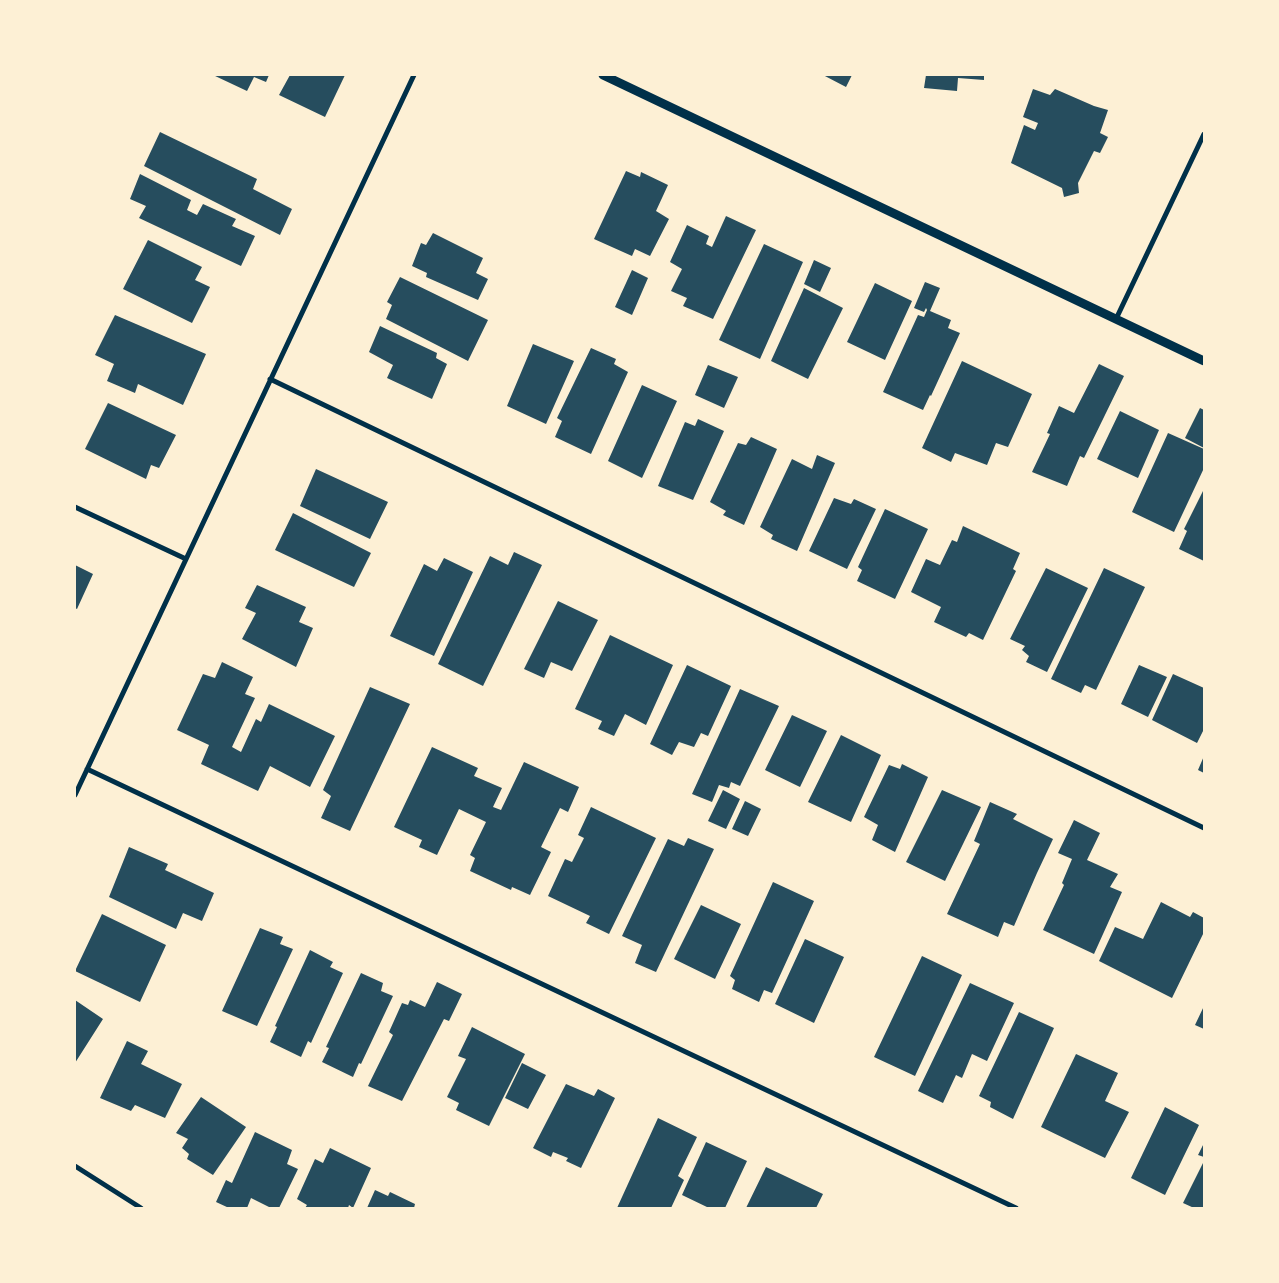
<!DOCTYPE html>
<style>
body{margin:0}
#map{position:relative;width:1279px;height:1283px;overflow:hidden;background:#fdf0d5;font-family:"Asap Condensed",sans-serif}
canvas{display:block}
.frame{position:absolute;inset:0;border:76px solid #fdf0d5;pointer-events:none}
</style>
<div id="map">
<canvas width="1279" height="1283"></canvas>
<div class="frame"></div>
</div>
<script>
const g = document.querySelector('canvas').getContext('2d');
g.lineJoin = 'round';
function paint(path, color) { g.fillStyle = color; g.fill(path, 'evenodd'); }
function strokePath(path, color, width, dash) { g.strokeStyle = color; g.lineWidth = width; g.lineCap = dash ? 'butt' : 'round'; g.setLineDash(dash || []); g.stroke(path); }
const building = new Path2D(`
 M213 75H269L266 82 254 77 247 91Z
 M290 75H345L325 117 279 95Z
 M823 75H852L846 87Z
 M926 75H984V80L958 78 957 91 924 88Z
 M1033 89 1050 95 1055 89 1094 106 1108 110 1100 133 1108 137 1100 153 1094 151 1078 183 1079 193 1064 197 1062 188 1011 163 1024 125 1035 130 1038 123 1023 117Z
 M160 132 257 179 253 189 292 209 280 235 144 166Z
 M626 171 640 177 641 172 668 185 656 211 669 219 650 256 635 249 632 256 594 239Z
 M140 174 191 200 187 210 197 215 203 204 236 219 232 226 255 236 241 266 139 218 146 206 130 199Z
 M726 216 756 230 713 319 683 306 687 298 671 291 682 269 670 262 687 225 709 236 706 244 712 247Z
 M433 233 483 258 476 273 488 279 478 300 426 277 427 273 412 266 421 243 426 245Z
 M148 240 202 267 195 280 210 287 192 323 123 289Z
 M764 244 803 262 760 359 719 340Z
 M814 260 831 268 820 292 804 284Z
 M632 270 648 278 632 315 615 307Z
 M400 277 488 320 468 361 386 319 392 305 387 302Z
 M925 282 940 288 930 311 951 320 948 328 960 333 931 396 930 395 923 410 883 392 918 315 924 317 927 310 926 308 924 312 914 308Z
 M875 283 912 301 885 360 847 342Z
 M804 288 843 308 808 379 771 361Z
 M115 315 206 354 183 405 138 384 135 393 107 381 114 364 95 355Z
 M380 326 437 353 436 358 447 364 432 399 387 378 393 365 369 352Z
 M533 344 574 361 546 424 507 406Z
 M591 348 616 359 614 364 628 372 591 454 555 437 562 421 557 418Z
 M962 361 1032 394 1008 447 996 443 987 465 955 453 951 462 922 448Z
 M1099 364 1124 376 1084 458 1080 456 1067 486 1032 472 1050 434 1047 433 1059 406 1074 413Z
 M708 365 738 377 724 408 695 395Z
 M642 385 677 401 642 478 608 461Z
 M108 403 176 435 159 468 151 465 146 479 85 449Z
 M1200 408 1204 410V448L1185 438Z
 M1120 411 1159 430 1138 478 1097 459Z
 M698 419 724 431 693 500 658 486 685 422 695 426Z
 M1168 433 1204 449V468L1174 532 1132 512Z
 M751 437 777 449 744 525 723 515 726 511 710 502 738 443 746 445Z
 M817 455 835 463 797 551 771 539 773 535 760 527 792 459 812 469Z
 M316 469 388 502 370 539 300 506Z
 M1204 489V561L1179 549 1187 531 1184 529Z
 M834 498 851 504 854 499 876 509 847 569 809 551Z
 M885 509 928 529 895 599 857 581 862 570 858 567Z
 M293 513 371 553 354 587 275 550Z
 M963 526 1020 553 1013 569 1016 571 983 640 969 633 966 637 934 622 941 607 911 592 926 559 940 565 952 540 957 542Z
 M514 552 542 565 483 686 438 664 490 556 508 565Z
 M444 558 473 572 434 656 390 636 424 564 437 571Z
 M75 565 93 574 77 609 75 608Z
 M1046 568 1088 588 1047 672 1026 662 1029 656 1022 650 1025 646 1010 639Z
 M1104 568 1145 587 1096 690 1085 685 1081 693 1051 679Z
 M257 585 306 607 299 622 313 628 296 667 242 639 256 613 245 608Z
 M558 601 598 620 572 671 551 662 544 678 524 669Z
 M610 635 673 665 646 725 625 714 614 736 598 729 602 721 575 709Z
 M222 662 253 677 245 694 255 698 232 747 241 752 256 719 261 722 269 704 335 736 310 787 270 766 258 791 201 764 209 745 177 730 203 674 215 678Z
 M687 665 731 686 708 736 701 733 694 747 679 742 672 755 650 744Z
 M1139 665 1167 677 1148 717 1121 704Z
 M1173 674 1204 688V729L1197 743 1152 720Z
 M370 687 410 704 350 831 321 818 331 796 323 790Z
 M740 689 779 706 740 786 731 782 729 788 719 785 712 802 692 794Z
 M792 715 827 731 800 787 765 770Z
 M841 735 881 755 851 822 808 802Z
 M432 747 478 768 474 776 502 788 493 807 501 810 524 762 579 787 568 812 560 808 541 847 551 852 530 895 512 887 511 890 470 871 475 858 470 855 486 822 459 809 437 855 419 847 422 840 394 827Z
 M1204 756V773L1198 770Z
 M902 764 928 777 895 852 872 840 878 825 864 817 889 765 900 769Z
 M723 790 740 799 726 829 708 821Z
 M942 790 981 807 945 881 906 862Z
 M745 801 761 809 748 836 732 829Z
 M990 802 1017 814 1013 819 1053 839 1037 873 1014 926 1004 922 998 937 947 914 980 844 974 841Z
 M591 807 656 838 609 934 586 923 590 916 548 896 565 859 572 862 584 838 578 835Z
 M1074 820 1100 833 1087 860 1118 874 1110 887 1122 892 1094 954 1043 930 1064 885 1062 883 1072 859 1058 853Z
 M688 838 714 849 656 972 635 963 642 945 622 936 668 839 684 846Z
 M129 847 168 864 165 870 214 893 202 921 183 913 176 929 109 897Z
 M773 882 814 901 772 993 764 990 759 1002 732 989 735 980 730 976Z
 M1161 902 1190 917 1193 912 1204 918V932L1172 998 1099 961 1115 927 1143 939Z
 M701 905 741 924 715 979 674 959Z
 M102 914 166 945 140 1002 75 971Z
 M260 928 283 937 280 944 293 949 257 1026 222 1011Z
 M805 939 844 957 814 1023 775 1004Z
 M310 950 333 962 330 967 343 973 311 1043 308 1041 301 1057 270 1042 277 1027 275 1026Z
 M922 956 962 975 915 1076 874 1057Z
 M361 973 383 983 381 991 393 996 361 1064 359 1063 353 1077 322 1062 329 1048 326 1047Z
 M437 982 462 994 449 1021 444 1019 402 1101 368 1086 393 1035 389 1032 402 1003 408 1005 410 1000 425 1007Z
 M970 983 1014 1003 987 1061 972 1054 962 1078 956 1075 943 1103 918 1091Z
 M75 1000 103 1019 75 1063Z
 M1204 1006V1029L1195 1025Z
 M1019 1012 1054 1028 1013 1119 990 1107 991 1102 979 1096Z
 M472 1027 525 1054 489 1126 456 1110 459 1103 447 1097 466 1059 458 1056Z
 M127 1041 148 1051 141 1064 182 1084 165 1118 135 1105 131 1111 100 1098Z
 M1076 1054 1118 1073 1105 1101 1129 1112 1105 1158 1041 1127Z
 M522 1063 546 1075 528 1109 505 1098Z
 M566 1084 594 1096 598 1089 615 1098 581 1168 566 1161 568 1158 553 1152 551 1157 533 1148Z
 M201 1097 246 1127 213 1175 187 1159 189 1154 182 1148 188 1139 176 1133Z
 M1165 1107 1199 1125 1165 1195 1131 1178Z
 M658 1118 697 1137 678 1176 684 1180 671 1208H617Z
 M255 1132 292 1150 287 1164 298 1169 279 1208H271L251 1198 247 1208H229L216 1202 226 1180 232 1183Z
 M706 1142 747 1161 725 1208H709L682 1195Z
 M1204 1143V1157L1198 1155Z
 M330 1148 371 1168 353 1208 349 1205 348 1208H305L307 1205 297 1199 315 1159 323 1163Z
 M1204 1161V1208H1194L1183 1203Z
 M766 1167 823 1194 816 1208H746Z
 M375 1190 388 1196 390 1192 415 1204 414 1208H367Z`);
const minor = new Path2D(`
 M1116 319 1204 134
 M270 379 1204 828
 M75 507 186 559
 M87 769 1016 1208
 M75 795 414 75
 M75 1166 141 1208`);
const tertiary = new Path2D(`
 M603 75 1204 361`);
paint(building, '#264d5e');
strokePath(minor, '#003049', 5);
strokePath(tertiary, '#003049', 9);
</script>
